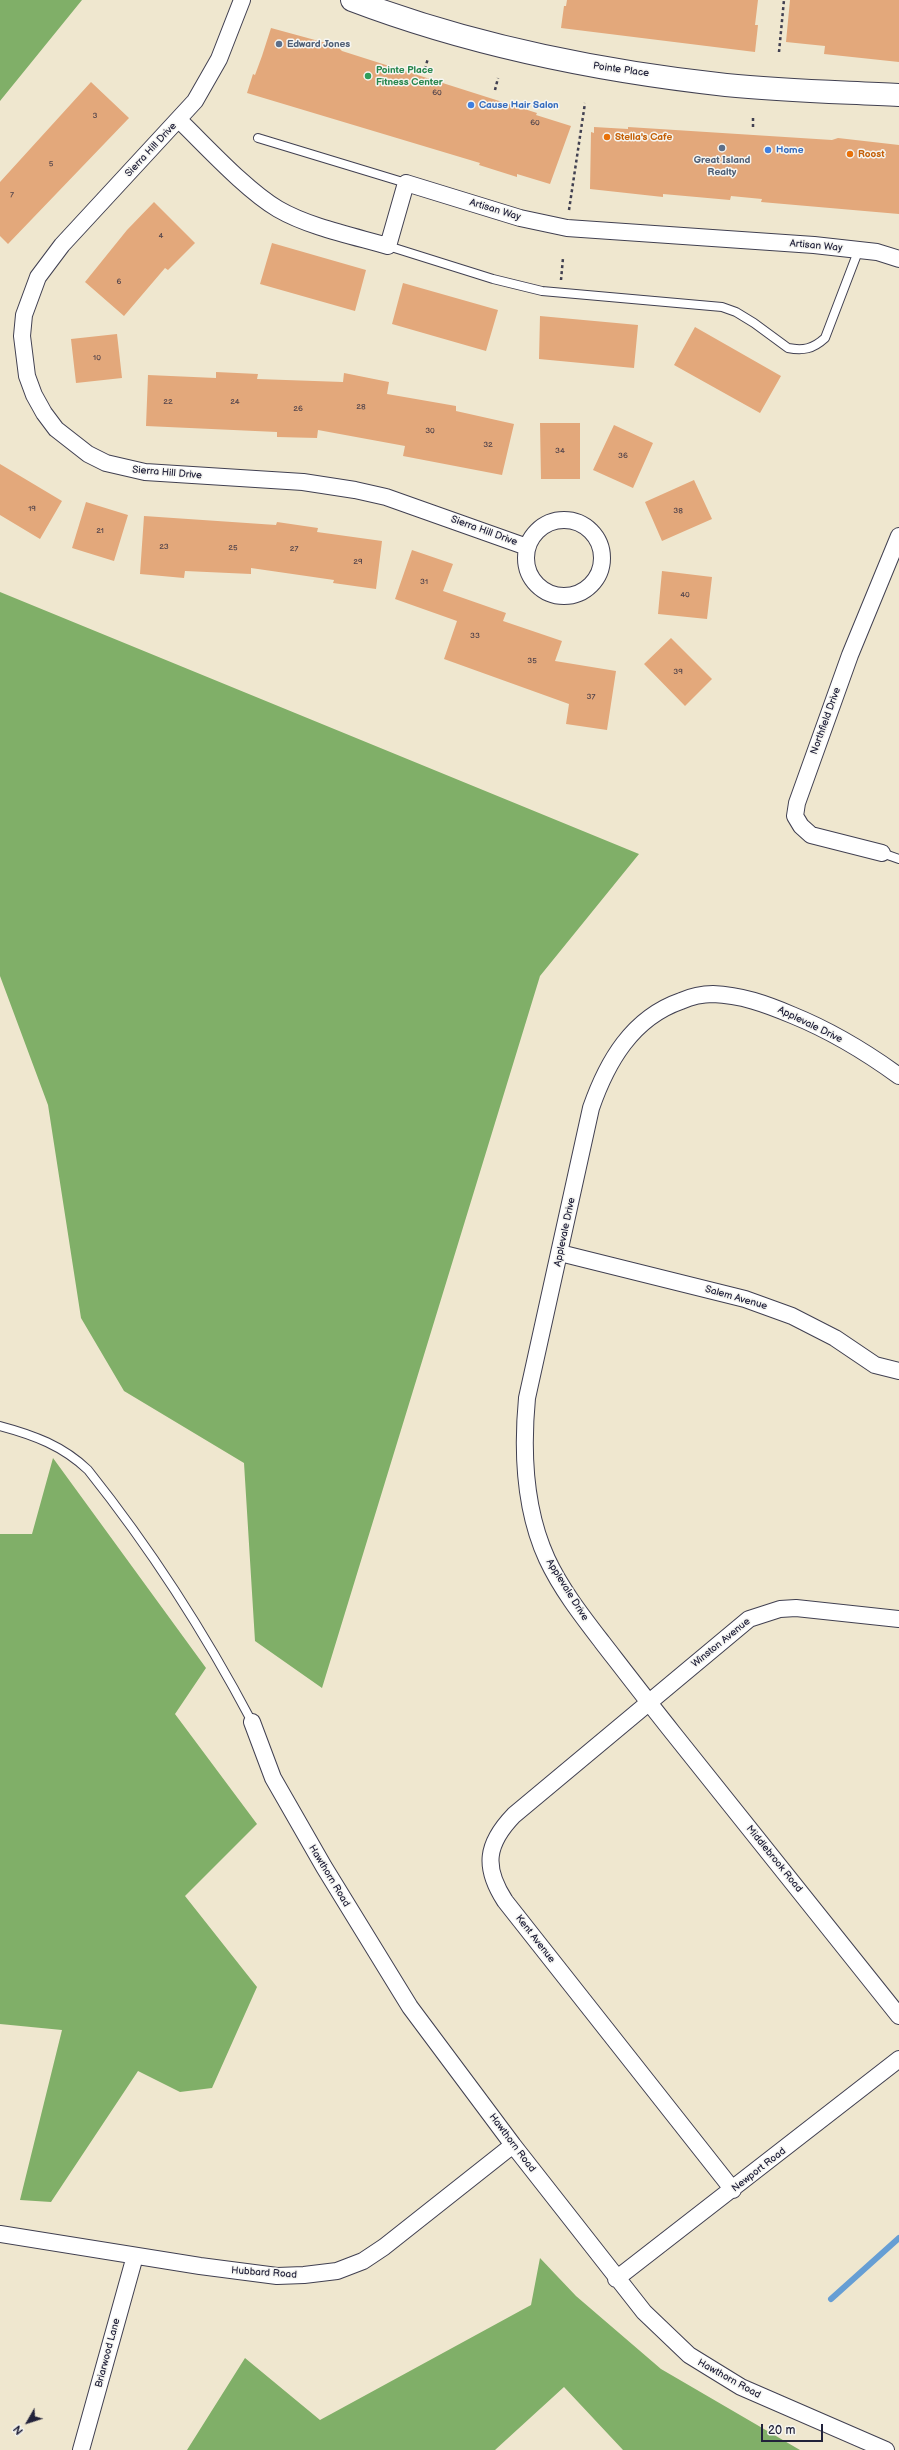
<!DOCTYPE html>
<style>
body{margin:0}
#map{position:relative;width:899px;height:2450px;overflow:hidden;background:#efe7cf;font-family:"Balsamiq Sans",sans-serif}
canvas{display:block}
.north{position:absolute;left:8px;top:2402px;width:40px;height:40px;-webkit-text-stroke:3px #f6f6f2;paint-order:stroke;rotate:231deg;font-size:11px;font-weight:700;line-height:16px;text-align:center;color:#22223b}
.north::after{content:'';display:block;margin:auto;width:14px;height:18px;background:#22223b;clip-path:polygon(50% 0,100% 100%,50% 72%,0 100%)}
.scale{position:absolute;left:761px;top:2424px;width:62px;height:18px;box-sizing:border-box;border:2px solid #22223b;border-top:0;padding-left:5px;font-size:12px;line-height:14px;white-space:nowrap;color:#22223b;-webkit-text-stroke:3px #f6f6f2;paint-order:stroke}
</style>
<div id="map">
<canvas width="899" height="2450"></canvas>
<div class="north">N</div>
<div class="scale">20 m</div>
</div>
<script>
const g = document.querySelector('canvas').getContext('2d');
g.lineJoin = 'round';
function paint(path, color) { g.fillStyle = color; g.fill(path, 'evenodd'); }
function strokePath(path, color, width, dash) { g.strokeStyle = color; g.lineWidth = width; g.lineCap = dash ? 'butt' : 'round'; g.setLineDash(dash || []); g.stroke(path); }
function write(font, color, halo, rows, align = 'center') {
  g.font = font + ' "Balsamiq Sans",sans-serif'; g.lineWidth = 3; g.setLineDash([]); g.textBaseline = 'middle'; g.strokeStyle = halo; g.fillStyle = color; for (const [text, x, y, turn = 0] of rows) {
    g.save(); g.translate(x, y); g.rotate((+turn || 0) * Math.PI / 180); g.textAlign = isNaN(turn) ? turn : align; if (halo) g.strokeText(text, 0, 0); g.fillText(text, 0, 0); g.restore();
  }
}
const forest = new Path2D(`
 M0 0H82L0 101Z
 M0 592 639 854 540 976 322 1688 255 1641 244 1463 124 1391 81 1318 48 1105 0 976Z
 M53 1458 206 1668 175 1714 257 1824 185 1896 257 1987 212 2088 180 2092 138 2071 51 2202 20 2200 62 2030 0 2024V1534H32Z
 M540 2258 576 2296 661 2369 800 2450H623L564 2387 495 2450H187L245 2358 320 2420 531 2305Z`);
const stream = new Path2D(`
 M831 2299 899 2238`);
const building = new Path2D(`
 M567 0H758L755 25H758L755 52 561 28 564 6H566Z
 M790 0H899V62L824 54 825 46 786 42Z
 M271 28 337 46 342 51 537 113 536 115 571 126 550 184 517 174V177L479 165 480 163 247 93 253 74 255 75 262 56Z
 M91 82 129 118 8 244 0 236V182Z
 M594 127 628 129V127L832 140 838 138 899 145V214L761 202 762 199 731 196 730 200 663 194V197L590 189 591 132 594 133Z
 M154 202 195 243 168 270 165 268 124 316 85 282 127 230Z
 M272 243 366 270 355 311 260 284Z
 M403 283 498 310 486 351 392 324Z
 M540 316 638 325 634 368 539 359Z
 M695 327 781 376 760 413 674 365Z
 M117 334 122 378 76 383 71 339Z
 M216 372 258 374 257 379 343 382 344 373 389 382 387 394 456 406V411L514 424 502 475 403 456 405 446 318 430 317 438 277 437V432L146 426 148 375 216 378Z
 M540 423H580V479H541Z
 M614 425 653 443 633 488 593 470Z
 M0 464 62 501 40 539 0 515Z
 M694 480 712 519 662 541 645 502Z
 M86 502 128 515 114 561 72 548Z
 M144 516 276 525 277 522 318 528 317 532 382 541 376 589 333 583 334 580 251 568V574L185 571 184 578 140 574Z
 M412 550 453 564 443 591 506 613 503 621 562 641 555 661 616 671 607 730 566 724 569 704 444 659 457 621 395 599Z
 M662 571 712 577 707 619 658 614Z
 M671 638 712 679 685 706 644 664Z`);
const path = new Path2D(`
 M779 52 784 0
 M425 69 428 58
 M495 90 498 78
 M753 127V115
 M569 210 585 103
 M561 280 563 258`);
const lane = new Path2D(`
 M258 138 406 183
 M388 246 493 279 542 291 722 307 736 312 754 323 788 348C803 351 813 349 825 338L859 249
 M882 853 899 859
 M0 1426C34 1435 63 1446 88 1470 151 1549 205 1633 252 1722`);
const street = new Path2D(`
 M242 0 219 59 195 101 62 245 38 277 24 315 22 336 27 376 34 395 44 413 56 429 88 454 106 463 145 472 303 482 355 490 386 497 527 547
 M179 120C207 147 246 190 278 209 309 227 353 236 388 246L406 183 520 218 567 228 814 245 877 252 899 259
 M526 558a38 38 0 1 1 76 0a38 38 0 1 1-76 0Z
 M882 853 811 835 801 826 795 816 797 803 850 655 899 536
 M899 1076C866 1052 829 1030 792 1015 766 1004 741 995 713 994 703 994 690 997 681 1001 632 1018 607 1062 591 1108L527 1398C522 1451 524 1509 547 1559 561 1589 582 1616 602 1642 626 1673 649 1703 673 1733 748 1828 824 1922 899 2016
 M560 1253 745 1299 792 1316 835 1338 875 1365 899 1371
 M252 1722 273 1778 324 1867 410 2007 513 2145 644 2312 689 2355 741 2387 886 2450
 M733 2190 505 1901C483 1867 486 1844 514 1815L749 1619 780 1609 796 1608 899 1619
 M0 2234 200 2266 277 2276 304 2275 337 2271 363 2261 384 2247 513 2145
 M616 2279 899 2059
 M81 2450 135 2256`);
const secondary = new Path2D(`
 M352 0C473 46 598 71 726 85 784 91 842 92 899 95`);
const markers = [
 [279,44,4,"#5c6f8a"],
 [368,76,4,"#2e9e5b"],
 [471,105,4,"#3f7fe0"],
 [607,137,4,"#e8710a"],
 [722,148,4,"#5c6f8a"],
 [768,150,4,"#3f7fe0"],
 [850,154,4,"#e8710a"]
];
const numberNames = [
 ["60",437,93],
 ["3",95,116],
 ["60",535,123],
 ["5",51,164],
 ["7",12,195],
 ["4",161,236],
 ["6",119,282],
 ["10",97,358],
 ["22",168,402],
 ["24",235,402],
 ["28",361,407],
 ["26",298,409],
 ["30",430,431],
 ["32",488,445],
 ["34",560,451],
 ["36",623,456],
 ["19",32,509],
 ["38",678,511],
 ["21",100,531],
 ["23",164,547],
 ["25",233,548],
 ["27",294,549],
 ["29",358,562],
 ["31",424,582],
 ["40",685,595],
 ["33",475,636],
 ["35",532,661],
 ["39",678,672],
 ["37",591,697]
];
const serviceNames = [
 ["Edward Jones",287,44],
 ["Great Island",722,160,"center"],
 ["Realty",722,172,"center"]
];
const leisureNames = [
 ["Pointe Place",376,70],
 ["Fitness Center",376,82]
];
const streetNames = [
 ["Pointe Place",621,70,8],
 ["Sierra Hill Drive",151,150,-47],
 ["Artisan Way",495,210,17],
 ["Artisan Way",816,246,5],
 ["Sierra Hill Drive",167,473,5],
 ["Sierra Hill Drive",484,531,20],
 ["Northfield Drive",826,721,-70],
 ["Applevale Drive",810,1025,26],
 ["Applevale Drive",565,1232,-78],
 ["Salem Avenue",736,1298,16],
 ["Applevale Drive",567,1590,58],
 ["Winston Avenue",721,1643,-39],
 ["Middlebrook Road",774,1859,51],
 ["Hawthorn Road",329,1876,59],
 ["Kent Avenue",535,1939,52],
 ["Hawthorn Road",512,2143,53],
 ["Newport Road",759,2170,-38],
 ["Hubbard Road",264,2273,4],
 ["Briarwood Lane",108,2353,-75],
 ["Hawthorn Road",729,2379,29]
];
const shopNames = [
 ["Cause Hair Salon",479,105],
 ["Home",776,150]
];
const foodNames = [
 ["Stella's Cafe",615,137],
 ["Roost",858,154]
];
paint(forest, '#80af68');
strokePath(stream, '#669ed4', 6);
paint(building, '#e3a87b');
strokePath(lane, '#414051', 10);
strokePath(street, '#414051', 18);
strokePath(secondary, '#414051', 24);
strokePath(path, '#414051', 2.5, [3, 3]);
strokePath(lane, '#fff', 8);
strokePath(street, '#fff', 16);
strokePath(secondary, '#fff', 22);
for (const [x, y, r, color] of markers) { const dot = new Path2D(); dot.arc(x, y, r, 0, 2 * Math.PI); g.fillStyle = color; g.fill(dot); strokePath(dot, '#f6f6f2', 1.5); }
write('8px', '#52444b', null, numberNames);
write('bold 10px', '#4e5e75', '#f6f6f2', serviceNames, 'left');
write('bold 10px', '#27864d', '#f6f6f2', leisureNames, 'left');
write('10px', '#22223b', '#f6f6f2', streetNames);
write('bold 10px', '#366cbe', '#f6f6f2', shopNames, 'left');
write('bold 10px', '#c56008', '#f6f6f2', foodNames, 'left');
</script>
